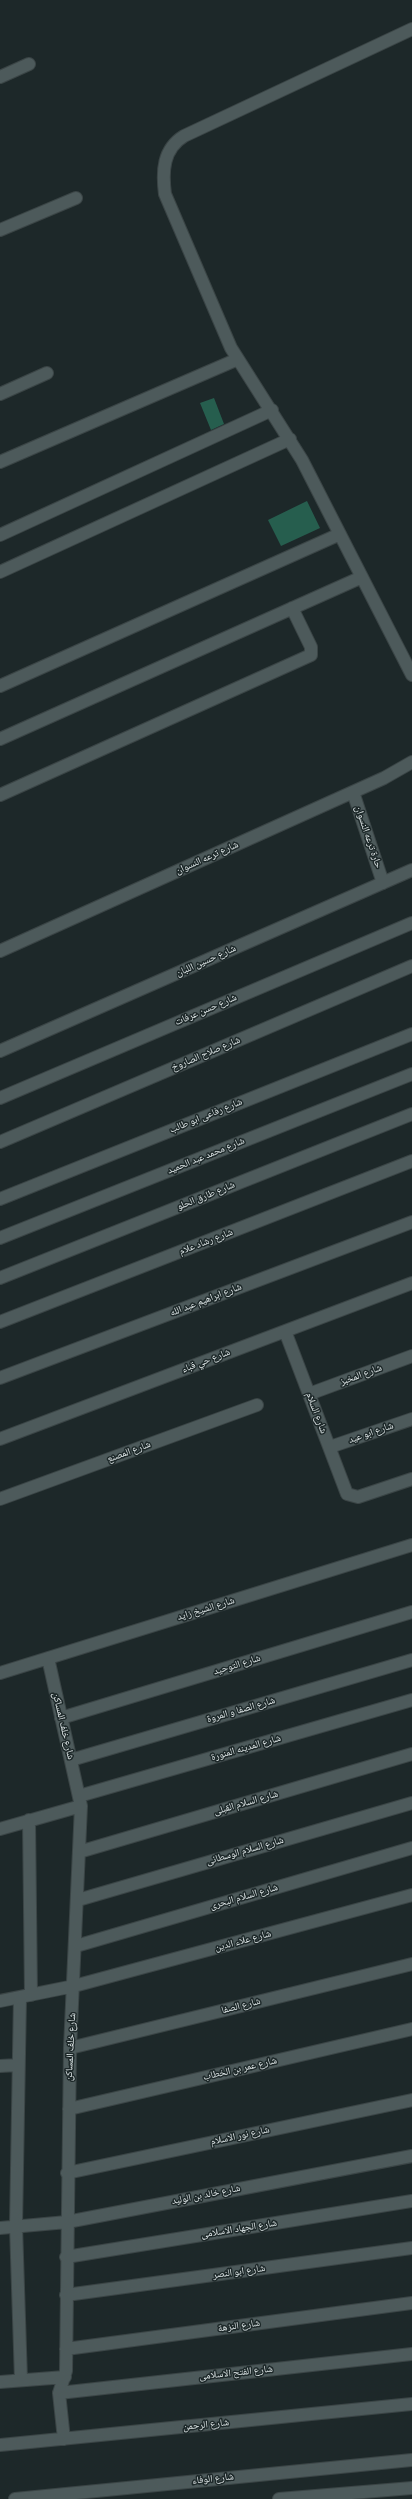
<!DOCTYPE html>
<meta charset="utf-8">
<style>
body{margin:0}
canvas{display:block;background:#1d2829}
</style>
<canvas width="412" height="2499"></canvas>
<script>
const g = document.querySelector('canvas').getContext('2d');
g.lineJoin = 'round';
function paint(path, color) { g.fillStyle = color; g.fill(path, 'evenodd'); }
function strokePath(path, color, width, dash) { g.strokeStyle = color; g.lineWidth = width; g.lineCap = dash ? 'butt' : 'round'; g.setLineDash(dash || []); g.stroke(path); }
function write(font, color, halo, rows, align = 'center') {
  g.font = font + ' "Roboto Condensed","Noto Naskh Arabic",sans-serif'; g.lineWidth = 3; g.setLineDash([]); g.textBaseline = 'middle'; g.strokeStyle = halo; g.fillStyle = color; for (const [text, x, y, turn = 0] of rows) {
    g.save(); g.translate(x, y); g.rotate((+turn || 0) * Math.PI / 180); g.textAlign = isNaN(turn) ? turn : align; if (halo) g.strokeText(text, 0, 0); g.fillText(text, 0, 0); g.restore();
  }
}
const building = new Path2D(`
 M214 398 224 424 211 430 200 403Z
 M307 501 320 528 281 546 268 520Z`);
const street = new Path2D(`
 M412 29 184 136C163 149 162 171 165 194L231 348 302 460 412 675
 M0 77 29 64
 M0 230 76 198
 M0 394 47 373
 M0 462 238 359
 M0 535 272 410
 M0 572 290 439
 M0 686 340 534
 M0 739 362 577
 M353 792 383 883
 M0 795 311 655V647L292 608
 M0 951 384 778 412 762
 M0 1051 412 870
 M0 1098 412 923
 M0 1142 412 966
 M0 1199 412 1034
 M0 1238 412 1074
 M0 1278 412 1114
 M0 1322 412 1161
 M285 1331 347 1494 358 1497 412 1479
 M0 1378 412 1222
 M309 1394 412 1356
 M0 1439 412 1283
 M330 1447 412 1419
 M0 1499 257 1405
 M48 1658 81 1806 70 2048 66 2371 59 2393 64 2439
 M0 1673 412 1545
 M61 1718 412 1612
 M71 1760 412 1660
 M79 1796 412 1700
 M29 1820 31 1995
 M0 1829 81 1806
 M79 1852 412 1754
 M78 1900 412 1803
 M76 1946 412 1848
 M20 1997 16 2226 21 2380
 M0 2001 74 1986 412 1895
 M70 2048 412 1964
 M0 2066 18 2065
 M69 2109 412 2029
 M67 2173 412 2100
 M0 2228 67 2222 412 2156
 M66 2257 412 2201
 M66 2295 412 2248
 M66 2349 412 2303
 M0 2382 65 2377
 M59 2393 412 2354
 M0 2445 412 2404
 M15 2499 412 2460
 M279 2499 412 2488`);
const streetNames = [
 ["حارة ترعه النسوان",368,837,71],
 ["شارع ترعه النسوان",207,858,-24],
 ["شارع حسين اللبان",206,961,-24],
 ["شارع حسن عرفات",206,1010,-23],
 ["شارع صلاح الصاروخ",206,1054,-23],
 ["شارع رفاعى ابو طالب",206,1116,-22],
 ["شارع محمد عبد الحميد",206,1156,-22],
 ["شارع طارق الحلو",206,1196,-22],
 ["شارع رشاد علام",206,1242,-21],
 ["شارع ابراهيم عبد الله",206,1300,-21],
 ["شارع حي قباء",206,1361,-21],
 ["شارع المخبز",361,1375,-20],
 ["شارع السلام",316,1413,69],
 ["شارع ابو عيد",371,1433,-19],
 ["شارع المصنع",129,1452,-20],
 ["شارع الشيخ زايد",206,1609,-17],
 ["شارع التوحيد",237,1665,-17],
 ["شارع الصفا و المروة",241,1710,-16],
 ["شارع خلف المساكن",63,1726,77],
 ["شارع المدينه المنورة",246,1748,-16],
 ["شارع السلام القبلى",246,1803,-16],
 ["شارع السلام الوسطانى",245,1851,-16],
 ["شارع السلام البحرى",244,1897,-16],
 ["شارع علاء الدين",243,1941,-15],
 ["شارع الصفا",241,2006,-14],
 ["شارع خلف المساكن",71,2047,-87],
 ["شارع عمر بن الخطاب",240,2069,-13],
 ["شارع نور الاسلام",240,2136,-12],
 ["شارع خالد بن الوليد",206,2195,-11],
 ["شارع الجهاد الاسلامى",239,2229,-9],
 ["شارع ابو النصر",239,2272,-8],
 ["شارع النزهة",239,2326,-8],
 ["شارع الفتح الاسلامى",236,2373,-6],
 ["شارع الرحمن",206,2425,-6],
 ["شارع الوفاء",213,2479,-6]
];
paint(building, '#265e4e');
strokePath(street, '#3b4546', 14);
strokePath(street, '#4d5a5b', 12);
write('10px', '#e0e8e9', '#1d2829', streetNames);
</script>
